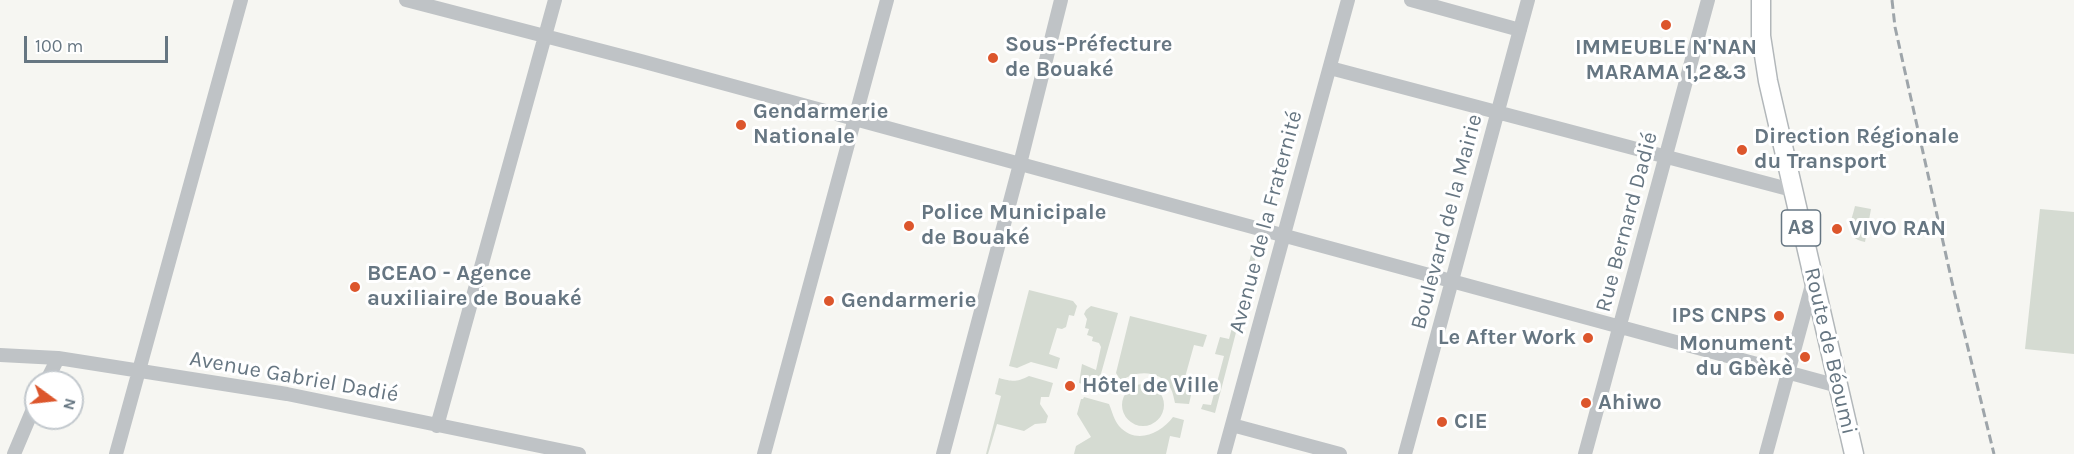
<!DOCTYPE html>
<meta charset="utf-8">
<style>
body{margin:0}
#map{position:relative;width:2074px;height:454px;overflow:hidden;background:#f6f6f2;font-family:Karla,sans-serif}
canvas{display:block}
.north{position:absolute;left:24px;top:370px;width:60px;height:60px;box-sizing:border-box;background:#fff;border:2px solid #c2c8cd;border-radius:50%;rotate:105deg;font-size:16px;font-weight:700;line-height:24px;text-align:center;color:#667682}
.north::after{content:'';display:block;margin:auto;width:21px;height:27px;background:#dc562c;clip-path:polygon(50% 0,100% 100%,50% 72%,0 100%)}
.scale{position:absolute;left:24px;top:36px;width:144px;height:27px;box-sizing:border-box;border:3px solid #667682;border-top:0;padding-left:8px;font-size:18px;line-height:21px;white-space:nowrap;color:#667682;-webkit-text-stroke:4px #fff;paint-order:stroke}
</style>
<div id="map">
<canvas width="2074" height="454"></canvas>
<div class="north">N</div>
<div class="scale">100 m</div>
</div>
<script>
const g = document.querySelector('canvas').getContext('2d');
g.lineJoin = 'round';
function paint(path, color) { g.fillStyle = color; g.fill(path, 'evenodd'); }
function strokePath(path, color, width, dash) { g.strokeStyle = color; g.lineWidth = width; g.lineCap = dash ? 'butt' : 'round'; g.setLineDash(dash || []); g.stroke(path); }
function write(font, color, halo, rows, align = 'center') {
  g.font = font + ' Karla,sans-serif'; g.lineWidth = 6; g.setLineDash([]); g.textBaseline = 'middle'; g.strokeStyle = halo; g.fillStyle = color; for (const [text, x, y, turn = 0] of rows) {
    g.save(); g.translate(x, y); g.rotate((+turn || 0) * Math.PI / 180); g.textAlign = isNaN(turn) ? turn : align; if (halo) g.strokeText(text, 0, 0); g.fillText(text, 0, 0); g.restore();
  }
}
const green = new Path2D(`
 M1855 206 1871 209 1865 242C1842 237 1851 224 1855 206Z
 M2040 209 2074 212V354L2025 349Z
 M1252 251 1257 252 1215 413 1201 409 1203 404 1211 405 1224 356 1215 354 1220 337 1229 339Z
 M1029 290 1073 301 1077 306 1074 316 1069 315 1066 327 1062 329 1057 328 1049 354 1060 358 1057 369 1031 362 1017 368 1009 366Z
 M1091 306 1118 313 1097 388 1079 383 1082 364 1096 370 1101 347 1099 343 1092 341 1093 337 1087 335 1089 329 1085 328 1087 319 1084 314 1086 310Z
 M1130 316 1207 335 1203 347 1194 345 1182 388 1192 391 1189 404 1175 403C1174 399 1173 393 1171 389 1162 370 1136 369 1121 381L1116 373Z
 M1029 376 1053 383 1049 397H1041L1040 404 1048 416 1046 423 1035 424 1024 431 997 424 988 454H986L1001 396 995 394 999 378C1014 382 1016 382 1029 376Z
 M1122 405a21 21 0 1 1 42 0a21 21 0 1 1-42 0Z
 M1084 397 1109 404C1112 411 1114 420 1119 426 1136 445 1160 434 1173 417L1184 420 1180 438 1170 436 1166 454H1074L1076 446 1091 437 1077 414 1081 399H1083Z`);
const minor = new Path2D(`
 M406 0 641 61 1838 386
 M1411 0 1520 30
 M1330 68 1792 190
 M0 355 58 358 287 394 579 454
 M46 382 58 358
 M1232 425 1340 454
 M437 426 555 0
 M14 454 36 402
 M116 454 241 0
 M764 454 887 0
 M943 454 1020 164 1061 0
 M1224 454 1348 0
 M1405 454 1528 0
 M1585 454 1708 0
 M1766 454 1813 281`);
const major = new Path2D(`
 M1761 0V36L1768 81 1854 454`);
const rail = new Path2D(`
 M1892 0 1895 27 1954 291 1994 454`);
const markers = [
 [1666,25,6,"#dc562c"],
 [993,58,6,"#dc562c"],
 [741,125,6,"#dc562c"],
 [1742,150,6,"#dc562c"],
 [909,226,6,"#dc562c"],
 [1837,229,6,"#dc562c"],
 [355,287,6,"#dc562c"],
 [829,301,6,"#dc562c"],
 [1779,316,6,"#dc562c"],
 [1588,338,6,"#dc562c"],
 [1805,357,6,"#dc562c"],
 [1070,386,6,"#dc562c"],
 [1586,403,6,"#dc562c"],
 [1442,422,6,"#dc562c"]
];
const shields = [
 [1801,228,39]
];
const shieldNames = [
 ["A8",1801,228]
];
const poiNames = [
 ["Sous-Préfecture",1005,45],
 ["de Bouaké",1005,70],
 ["IMMEUBLE N'NAN",1666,48,"center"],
 ["MARAMA 1,2&3",1666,73,"center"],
 ["Gendarmerie",753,112],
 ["Nationale",753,137],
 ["Direction Régionale",1754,137],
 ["du Transport",1754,162],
 ["Police Municipale",921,213],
 ["de Bouaké",921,238],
 ["VIVO RAN",1849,229],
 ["BCEAO - Agence",367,274],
 ["auxiliaire de Bouaké",367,299],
 ["Gendarmerie",841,301],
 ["IPS CNPS",1767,316,"right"],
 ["Le After Work",1576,338,"right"],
 ["Monument",1793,344,"right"],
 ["du Gbèkè",1793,369,"right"],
 ["Hôtel de Ville",1082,386],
 ["Ahiwo",1598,403],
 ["CIE",1454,422]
];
const streetNames = [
 ["Avenue de la Fraternité",1266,222,-75],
 ["Boulevard de la Mairie",1447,222,-75],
 ["Rue Bernard Dadié",1627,222,-75],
 ["Route de Béoumi",1830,351,77],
 ["Avenue Gabriel Dadié",294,377,10]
];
paint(green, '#d5dbd2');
strokePath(major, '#b2b7ba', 21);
strokePath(minor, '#bfc3c6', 14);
strokePath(major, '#fff', 18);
strokePath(rail, '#9ea5aa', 3, [9, 4.5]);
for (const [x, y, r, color] of markers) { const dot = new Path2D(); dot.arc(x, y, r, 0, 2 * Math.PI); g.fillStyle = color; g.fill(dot); strokePath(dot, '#fff', 2); }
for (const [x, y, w] of shields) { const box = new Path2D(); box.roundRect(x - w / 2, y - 18, w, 36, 4.5); g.fillStyle = '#fff'; g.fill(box); strokePath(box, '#667682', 1.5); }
write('bold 21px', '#667682', null, shieldNames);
write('bold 22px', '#667682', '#fff', poiNames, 'left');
write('22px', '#667682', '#fff', streetNames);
</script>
